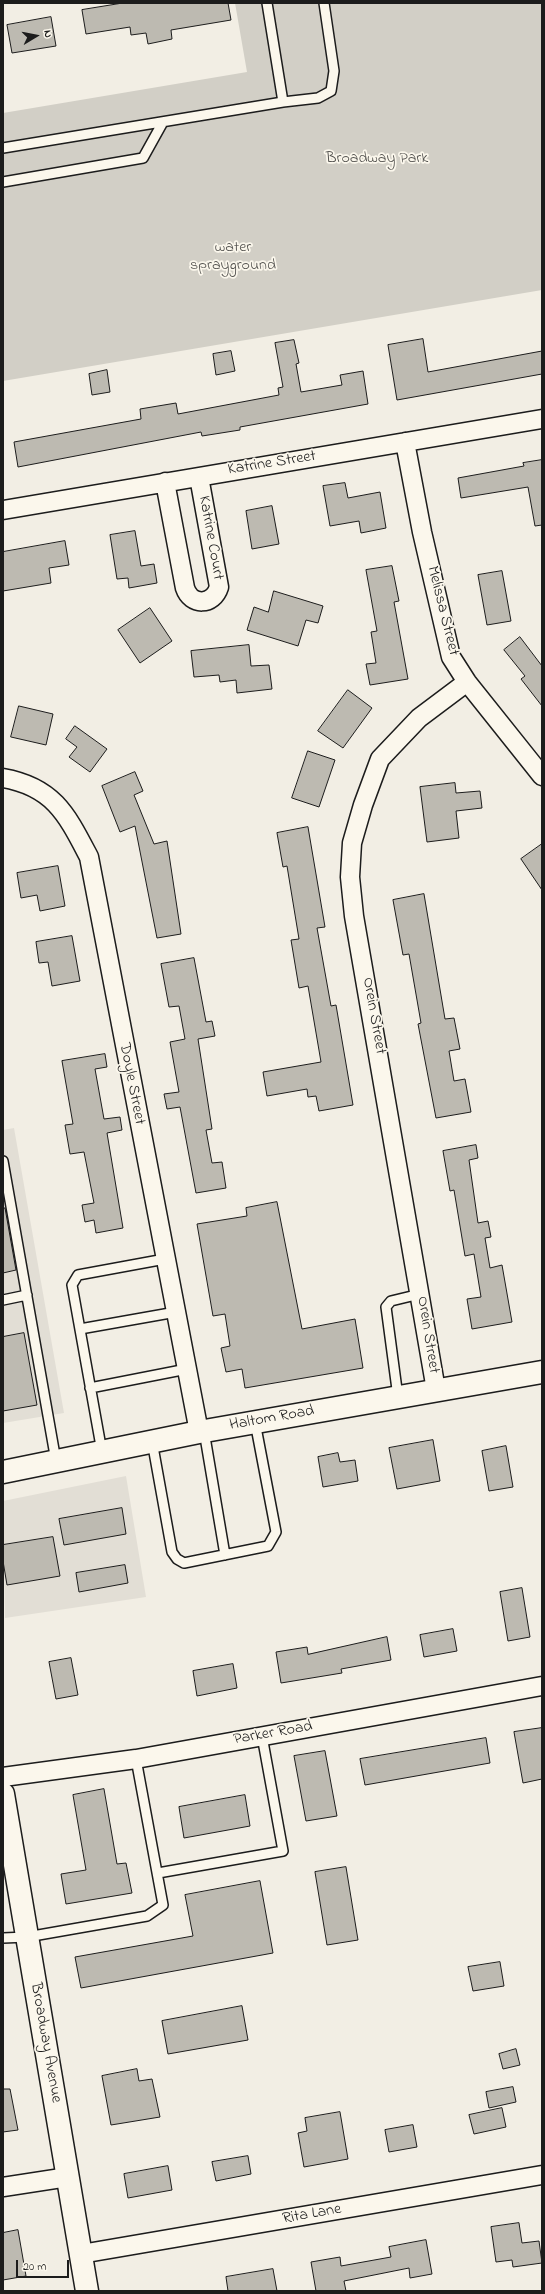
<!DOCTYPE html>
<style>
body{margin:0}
#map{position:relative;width:545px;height:2294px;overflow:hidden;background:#f2eee4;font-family:"Indie Flower",sans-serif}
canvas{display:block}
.frame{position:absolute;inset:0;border:4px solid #1c1c1c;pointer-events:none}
.north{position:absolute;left:16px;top:16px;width:40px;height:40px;-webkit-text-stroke:3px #fbf7ec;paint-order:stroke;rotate:80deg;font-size:11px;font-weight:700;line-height:16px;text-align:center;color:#1c1c1c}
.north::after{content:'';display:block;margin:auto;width:14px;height:18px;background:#1c1c1c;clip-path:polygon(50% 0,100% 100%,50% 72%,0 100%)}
.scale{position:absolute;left:16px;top:2260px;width:53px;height:18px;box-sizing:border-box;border:2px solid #1c1c1c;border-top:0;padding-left:5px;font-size:12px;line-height:14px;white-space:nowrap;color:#1c1c1c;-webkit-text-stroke:3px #fbf7ec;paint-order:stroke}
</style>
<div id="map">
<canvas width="545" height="2294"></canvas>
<div class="frame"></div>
<div class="north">N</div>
<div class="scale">20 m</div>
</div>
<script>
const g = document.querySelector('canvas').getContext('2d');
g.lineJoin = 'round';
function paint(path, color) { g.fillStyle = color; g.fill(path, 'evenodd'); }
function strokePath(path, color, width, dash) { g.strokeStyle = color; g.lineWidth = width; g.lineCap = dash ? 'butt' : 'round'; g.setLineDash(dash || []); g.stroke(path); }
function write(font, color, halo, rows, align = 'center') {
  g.font = font + ' "Indie Flower",sans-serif'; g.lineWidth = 3.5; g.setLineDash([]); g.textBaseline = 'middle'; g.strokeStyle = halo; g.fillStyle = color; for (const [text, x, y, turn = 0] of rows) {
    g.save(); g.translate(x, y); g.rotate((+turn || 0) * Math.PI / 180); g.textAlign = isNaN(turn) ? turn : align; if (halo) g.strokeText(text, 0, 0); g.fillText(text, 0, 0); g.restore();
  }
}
const built = new Path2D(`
 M14 1128 64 1413 3 1423V1130Z
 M126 1476 146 1597 5 1618 3 1501Z`);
const green = new Path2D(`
 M235 3H542V290L3 381V113L247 72Z`);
const building = new Path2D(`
 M123 3H228L231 20 171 30 172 39 148 44 146 33 131 35 130 27 86 34 82 10Z
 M51 17 56 46 12 53 7 25Z
 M423 339 428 372 542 351V374L397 400 388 345Z
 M294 340 299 363 296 364 301 392 342 385 340 375 363 371 368 404 240 427V430L202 436 201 432 18 467 14 442 141 419 140 409 176 403 178 414 279 395 278 388 283 387 275 343Z
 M231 351 235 371 216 375 213 354Z
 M107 370 110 392 92 395 89 374Z
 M542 460V525L535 526 528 487 461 498 458 478 524 466 523 463Z
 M345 483 348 498 380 492 386 528 361 533 359 521 330 526 323 486Z
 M272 506 279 544 252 549 246 511Z
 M135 531 141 566 154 564 157 583 129 588 128 578 117 579 110 535Z
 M65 541 69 565 49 568 51 583 3 591V552Z
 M392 566 399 601 394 602 408 679 370 685 366 664 376 663 371 632 377 631 366 570Z
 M502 571 511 621 487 625 478 575Z
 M274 591 323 606 318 623 306 620 298 646 247 630 254 607 268 612Z
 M150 608 172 641 140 663 118 630Z
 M520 637 542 666V706L521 679 525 676 504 650Z
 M249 645 251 666 269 665 272 689 237 693 236 680 220 682 219 675 194 677 191 651Z
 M348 690 372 708 343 748 318 731Z
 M19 706 53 714 46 745 11 737Z
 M75 726 107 749 90 772 69 757 77 747 66 739Z
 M308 751 335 760 319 807 292 798Z
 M135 772 143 791 134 795 154 844 167 841 181 934 157 938 135 826 120 832 102 786Z
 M455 783 456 793 480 791 482 808 456 811 459 838 427 842 420 787Z
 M308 827 325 927 317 928 331 1006 336 1005 353 1105 319 1111 316 1096 308 1097 307 1089 267 1096 263 1072 321 1062 308 986 299 988 291 940 299 939 287 866 283 867 277 833Z
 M542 844V890L521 859Z
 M58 866 65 906 40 911 37 895 21 898 17 873Z
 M424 894 445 1019 454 1018 460 1049 449 1051 454 1081 465 1079 471 1112 436 1118 418 1024 421 1023 409 954 403 955 393 900Z
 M72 936 80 981 52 986 48 962 39 963 36 942Z
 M194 958 206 1022 212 1021 215 1036 198 1039 212 1129 206 1130 212 1163 222 1162 226 1188 196 1193 180 1107 167 1109 164 1094 179 1092 170 1042 185 1039 179 1006 169 1007 161 964Z
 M105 1054 107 1067 95 1069 104 1119 120 1117 122 1130 107 1133 123 1228 96 1233 94 1220 85 1222 82 1205 94 1203 84 1152 70 1154 65 1125 73 1124 62 1061Z
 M476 1145 478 1158 469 1160 478 1223 488 1221 491 1237 485 1238 490 1268 502 1265 512 1322 472 1329 467 1299 481 1297 474 1254 465 1256 454 1190 450 1191 443 1151Z
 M277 1202 302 1329 355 1319 363 1368 245 1388 242 1369 226 1372 221 1348 230 1346 225 1314 213 1316 197 1224 247 1216 246 1208Z
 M3 1208H5L16 1270 3 1273Z
 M24 1333 37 1405 3 1411V1337Z
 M433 1440 440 1481 397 1489 389 1448Z
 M506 1446 513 1487 489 1491 482 1451Z
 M338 1453 340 1462 355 1460 358 1481 323 1487 318 1457Z
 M122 1508 126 1534 64 1545 59 1519Z
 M53 1537 60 1576 7 1585 3 1561V1545Z
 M125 1565 128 1583 79 1592 76 1573Z
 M522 1588 530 1637 508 1641 500 1592Z
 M453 1629 457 1651 424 1657 420 1635Z
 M387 1637 391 1660 341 1669 342 1673 281 1683 276 1652 307 1647 308 1654Z
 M71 1658 78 1695 56 1699 49 1662Z
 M233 1664 237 1688 197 1696 193 1671Z
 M542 1728V1779L523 1783 514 1732Z
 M486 1738 490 1763 365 1785 360 1759Z
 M325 1751 337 1816 306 1821 294 1756Z
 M104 1789 117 1864 126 1863 132 1893 66 1904 61 1874 86 1870 73 1795Z
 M245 1795 250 1826 184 1838 179 1807Z
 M346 1867 358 1940 327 1945 315 1872Z
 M260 1881 273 1953 81 1988 75 1957 193 1936 185 1895Z
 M500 1962 504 1986 473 1991 468 1967Z
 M242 2006 248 2040 168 2054 162 2021Z
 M516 2049 520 2065 503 2069 499 2054Z
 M137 2069 139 2081 152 2079 160 2117 111 2125 102 2076Z
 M513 2087 516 2102 489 2108 486 2092Z
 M3 2089H10L18 2130 3 2132Z
 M502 2108 506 2127 474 2134 469 2115Z
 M340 2112 348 2159 304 2167 298 2133 307 2131 305 2118Z
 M413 2125 417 2147 389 2152 385 2130Z
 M248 2156 251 2174 216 2181 212 2162Z
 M168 2166 172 2190 128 2198 124 2174Z
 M519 2223 522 2243 539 2241 542 2263 513 2267 512 2260 496 2262 491 2227Z
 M18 2230 26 2276 3 2280V2233Z
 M426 2240 432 2274 410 2278 409 2268 344 2281 346 2291H316L311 2262 340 2257 341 2266 391 2257 389 2247Z
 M273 2269 277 2291H228L226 2277Z`);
const lane = new Path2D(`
 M283 102 318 98 331 91 334 71 324 3
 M3 148 283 102 267 3
 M3 182 143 158 163 122
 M3 1161 56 1461
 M3 1300 27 1295
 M80 1329 176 1312
 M90 1388 187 1369
 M398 1397 386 1307 391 1301 420 1294
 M204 1431 225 1555
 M152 1441 172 1552 177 1559 184 1563 268 1546 276 1532 255 1422
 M102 1452 72 1285 78 1275 165 1259
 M158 1873 283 1851 262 1736
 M3 1938 27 1937 147 1916 163 1905 136 1759`);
const street = new Path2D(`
 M405 442 422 532 451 657 467 682 542 776
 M165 482 185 588C191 606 213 606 219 587L199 477
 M3 510 542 419
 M3 778C54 787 67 815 89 857L199 1432
 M436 1390 354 916 350 877 352 843 363 805 380 759 419 718 467 682
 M3 1777 136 1759 542 1686
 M3 2187 68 2177
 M81 2254 542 2175`);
const secondary = new Path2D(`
 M3 1472 199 1432 542 1372
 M3 1794 87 2291`);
const parkNames = [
 ["Broadway Park",377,159],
 ["water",233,248],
 ["sprayground",233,266]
];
const streetNames = [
 ["Katrine Street",272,464,-9],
 ["Katrine Court",210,538,80],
 ["Melissa Street",442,611,76],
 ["Orein Street",373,1016,80],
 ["Doyle Street",131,1084,79],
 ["Orein Street",427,1335,81],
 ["Haltom Road",272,1419,-10],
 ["Parker Road",273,1734,-10],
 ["Broadway Avenue",45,2043,80],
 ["Rita Lane",312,2215,-10]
];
paint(built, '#e2ded5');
paint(green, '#d2cfc6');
paint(building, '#bdbab1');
strokePath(building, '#1c1c1c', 1);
strokePath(lane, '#1c1c1c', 12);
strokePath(street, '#1c1c1c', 21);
strokePath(secondary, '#1c1c1c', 25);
strokePath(lane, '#fbf7ec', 9);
strokePath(street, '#fbf7ec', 18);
strokePath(secondary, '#fbf7ec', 22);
write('16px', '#53524f', '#fbf7ec', parkNames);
write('16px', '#1c1c1c', '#fbf7ec', streetNames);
</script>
